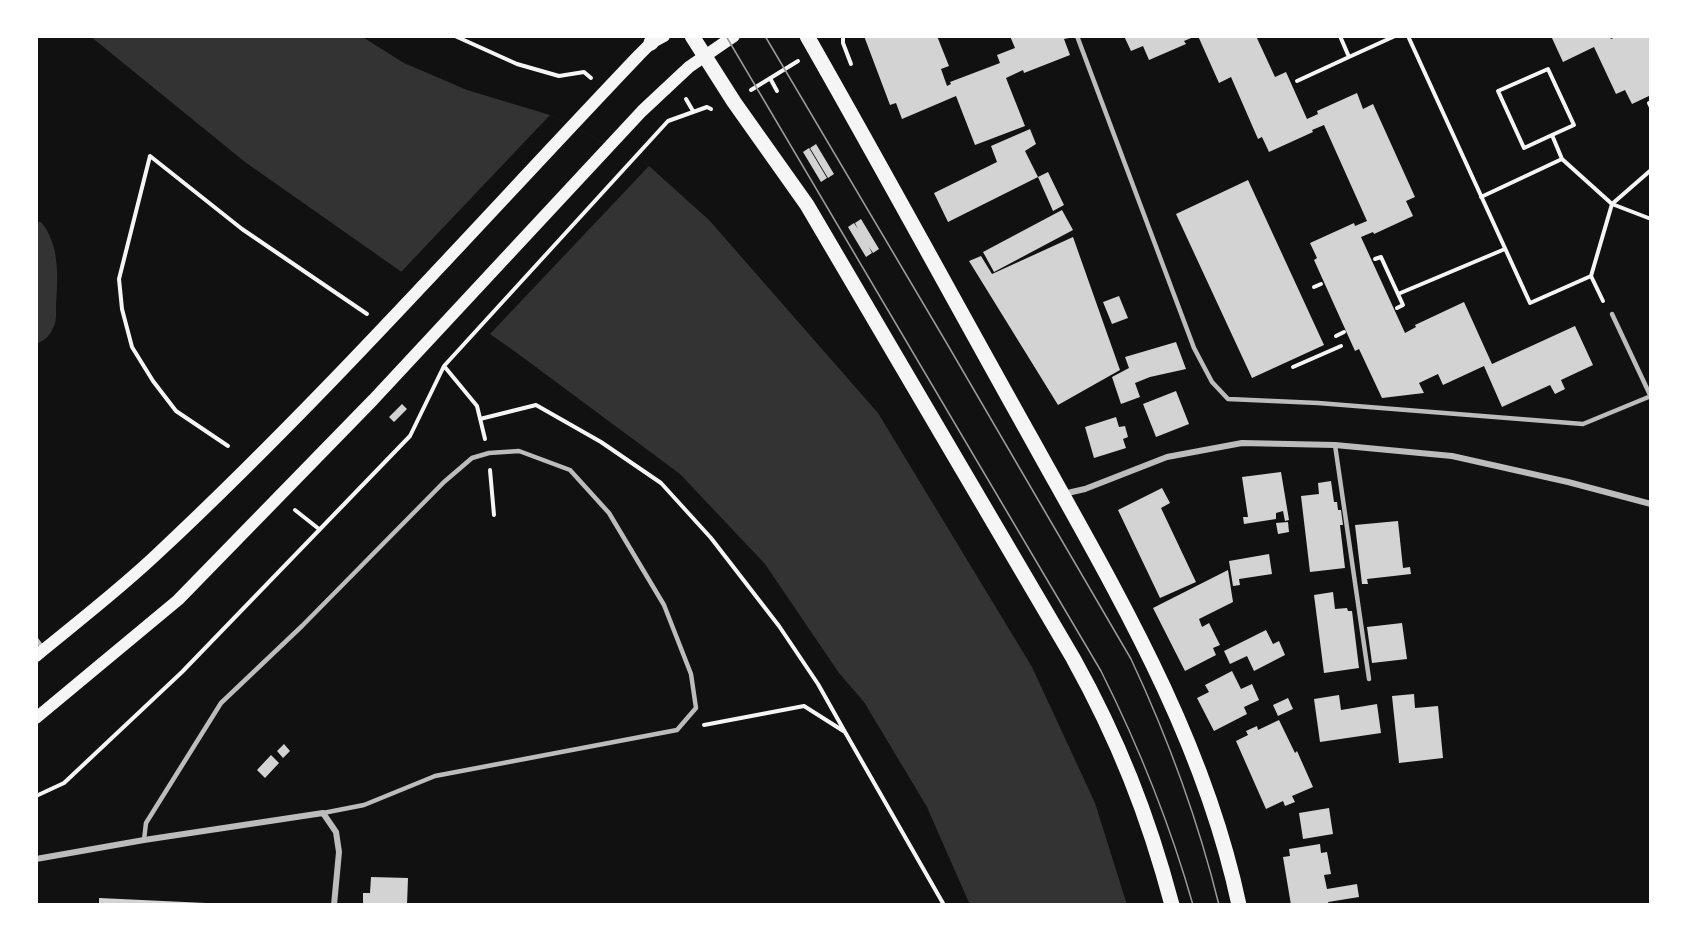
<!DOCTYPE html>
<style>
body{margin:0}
#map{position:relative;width:1687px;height:941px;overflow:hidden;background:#111;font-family:Spectral,serif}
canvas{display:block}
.frame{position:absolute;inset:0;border:38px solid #fff;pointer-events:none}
</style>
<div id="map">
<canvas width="1687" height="941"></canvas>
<div class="frame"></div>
</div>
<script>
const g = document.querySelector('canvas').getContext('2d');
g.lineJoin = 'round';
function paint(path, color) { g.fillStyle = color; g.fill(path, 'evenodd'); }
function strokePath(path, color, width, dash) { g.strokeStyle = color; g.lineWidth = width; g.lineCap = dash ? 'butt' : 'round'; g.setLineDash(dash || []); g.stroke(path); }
const water = new Path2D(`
 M90 36H361L404 63 467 90 550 115 649 166 709 220 878 413 1032 667 1095 803 1127 905H970L927 807 864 702 839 673 765 564 680 474 517 353 245 162Z
 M36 222H41C60 244 58 278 56 305 56 312 57 322 53 328 50 336 44 341 36 344Z`);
const pier = new Path2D(`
 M550 115 649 166 490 334 401 272Z`);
const building = new Path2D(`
 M864 36H937L949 66 941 69 947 86 951 84 950 82 1000 63 997 55 1015 48 1010 36H1068L1069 38 1064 39 1070 55 1024 73 1023 70 1006 78 1025 126 975 145 956 96 902 119 896 103 890 105Z
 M1124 36H1196L1184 41 1186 44 1149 60 1143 46 1131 51Z
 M1198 36H1256L1275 77 1286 72 1307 119 1318 114 1317 111 1357 93 1363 109 1373 104 1415 197 1406 201 1413 216 1374 234 1373 232 1361 237 1405 333 1416 327 1415 325 1464 302 1492 364 1575 326 1593 365 1561 380 1565 389 1555 394 1550 385 1502 407 1484 366 1443 385 1438 374 1419 383 1424 393 1382 398 1359 349 1355 351 1314 260 1317 258 1310 243 1354 223 1355 226 1367 221 1324 125 1312 130 1313 132 1269 152 1262 137 1258 139 1231 77 1219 83Z
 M1551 36H1609L1611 39 1618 36H1648L1651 41V95L1632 104 1625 90 1616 94 1594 47 1563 62Z
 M1030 129 1036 144 1025 151 1038 177 948 222 934 193 997 162 991 146Z
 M816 144 834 174 828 178 810 148Z
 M809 148 827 178 821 182 803 152Z
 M1048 172 1064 205 1053 211 1038 177Z
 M1248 180 1324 345 1252 378 1176 214Z
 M1062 210 1073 230 994 272 983 252Z
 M861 219 879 249 873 253 869 247 872 253 866 257 848 227 854 223 858 229 855 223Z
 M1073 237 1120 370 1058 405 969 261 981 256 992 274Z
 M1119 296 1128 318 1112 324 1103 302Z
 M1176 342 1186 369 1150 377 1135 383 1140 397 1121 404 1112 377 1129 368 1125 357Z
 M1176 391 1189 424 1156 437 1143 404Z
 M402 404 407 409 394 422 389 417Z
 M1116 417 1119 427 1125 426 1128 437 1123 439 1126 448 1094 458 1085 427Z
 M1281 472 1289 520 1285 521 1283 511 1276 513V519L1244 524 1243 517H1248L1242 477Z
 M1331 481 1334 502H1337L1338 510H1341L1343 525H1340L1345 568 1310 572 1301 496 1319 494 1318 483Z
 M1162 488 1170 503 1161 508 1196 582 1160 598 1118 510Z
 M1398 521 1403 568 1410 567 1411 574 1367 579 1368 584H1362L1355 525Z
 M1288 522 1289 532 1278 534 1276 523Z
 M1269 554 1272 574 1239 579 1240 585 1233 586 1229 561Z
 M1228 570 1233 602 1199 619 1202 627 1209 623 1220 645 1213 648 1216 655 1185 671 1153 608Z
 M1333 592 1335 609 1347 608 1348 611H1352L1359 668 1324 673 1314 595Z
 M1402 623 1407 659 1372 663 1367 627Z
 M1266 630 1273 644 1279 641 1285 655 1254 671 1247 656 1230 664 1224 651Z
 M1232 671 1241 689 1252 684 1259 700 1244 707 1247 714 1214 731 1197 698 1209 692 1205 685Z
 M1414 694 1415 708 1438 706 1443 758 1399 763 1392 696Z
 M1339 695 1341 710 1377 704 1381 733 1320 742 1314 699Z
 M1288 698 1293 709 1278 716 1273 705Z
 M1279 720 1295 753 1297 751 1313 787 1292 796 1295 802 1285 806 1283 801 1266 809 1236 741 1248 735 1246 731 1257 726 1258 730Z
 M284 744 290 751 283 758 277 751Z
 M271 755 279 763 265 778 257 770Z
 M1329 808 1333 834 1303 839 1299 813Z
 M1320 844 1321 853 1327 852 1331 874 1324 875 1327 889 1357 884 1359 897 1328 902 1329 905H1291L1283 857 1290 856 1289 849Z
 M371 877 408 878 407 905H363V893H370Z
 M99 898 206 903V905H99Z`);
const path = new Path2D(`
 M455 36 517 64 559 76 584 72 591 78
 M843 36V43L851 64
 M1340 36 1349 57 1395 36
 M1408 36 1530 303 1591 276 1603 301
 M770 78 777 91
 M1297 81 1349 57
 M751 90 798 61
 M686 99 693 111
 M1651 102 1649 103 1651 107
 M1552 135 1574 125 1548 69 1498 91 1524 148 1552 135 1562 159
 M1481 197 1562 159 1612 204 1651 170
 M1375 259 1381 257 1403 305 1397 308
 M1591 276 1612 204 1651 219
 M1314 287 1321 284
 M1398 294 1505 249
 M1336 336 1344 332
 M444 366 477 406 485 439
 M1293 367 1341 346
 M480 419 536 405 601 442 661 483 711 538 779 626 818 684 845 732
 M228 446 176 411 153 381 132 347 122 309 119 279 150 156 242 229 367 314
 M490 470 494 515
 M295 510 319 529
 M704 725 804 706 845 732 944 905
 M36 796 64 783 182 672 410 436 444 366 668 121 707 107 711 109`);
const service = new Path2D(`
 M1077 36 1194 348 1212 382 1228 399 1318 403 1583 424 1651 396
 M1612 314 1651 397
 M1335 445 1369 679
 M36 639 42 647
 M144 840 146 823 221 703 302 626 444 482 472 458 489 453 519 451 570 470 609 513 664 605 691 674 696 708 677 730 435 776 364 805 323 813`);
const minor = new Path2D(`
 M1063 494 1085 489 1167 457 1242 443 1335 445 1452 456 1568 482 1651 504
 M36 859 144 840 323 813 336 832 339 852 334 905`);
const secondary = new Path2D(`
 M36 656C76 623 119 590 157 554 326 396 479 223 639 55L651 43 664 36
 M36 718 178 600 373 400 642 111 689 67 734 36`);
const primary = new Path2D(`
 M692 36 734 102 807 205 1073 658C1118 739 1148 815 1172 905
 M807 36C883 169 956 304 1031 438 1114 588 1203 735 1239 905
 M651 43 654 36`);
const tram = new Path2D(`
 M726 36 1101 671C1139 747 1170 824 1193 905
 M765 36 946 342 1131 659C1168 738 1198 820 1219 905`);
paint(water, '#333');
paint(pier, '#111');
paint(building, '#d3d3d3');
strokePath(path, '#f5f5f5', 4);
strokePath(service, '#bcbcbc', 4.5);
strokePath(minor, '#bcbcbc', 6);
strokePath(secondary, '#f5f5f5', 12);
strokePath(primary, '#f5f5f5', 15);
strokePath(tram, '#9a9a9a', 1.5);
</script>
